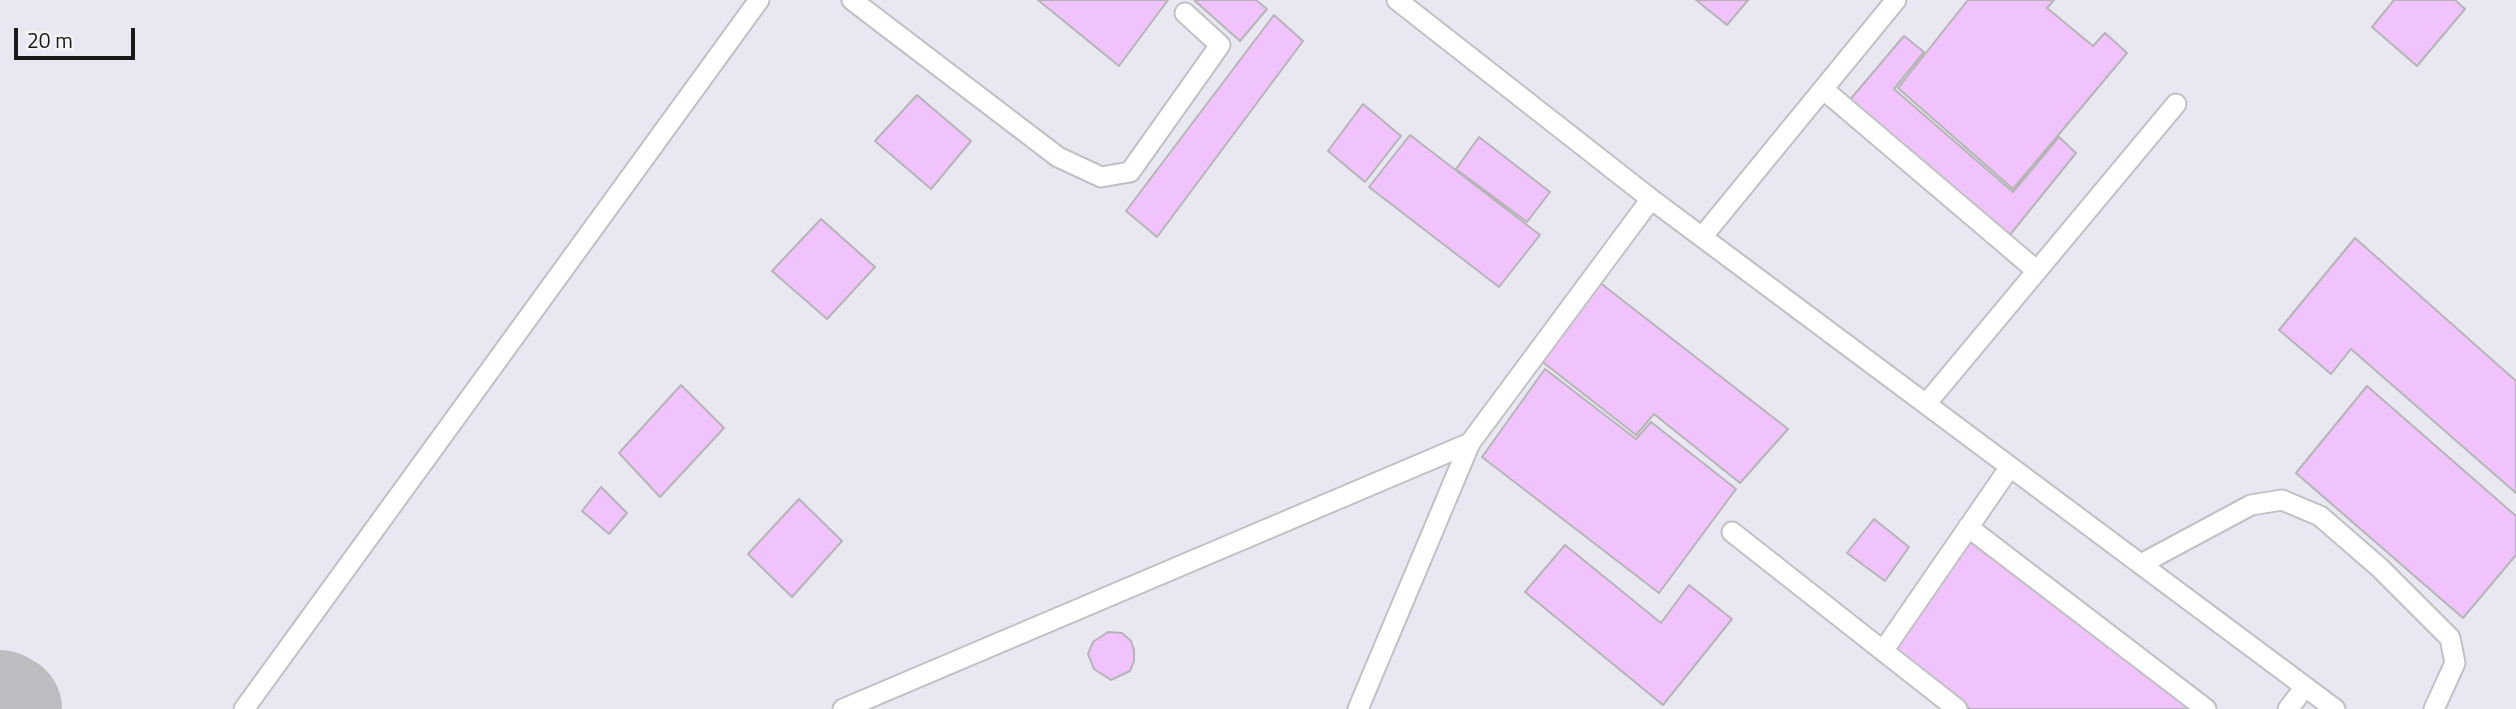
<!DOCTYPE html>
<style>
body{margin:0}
#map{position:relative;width:2516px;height:709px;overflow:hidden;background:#f4f4f7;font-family:"Titillium Web",sans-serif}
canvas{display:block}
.scale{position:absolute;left:14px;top:28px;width:121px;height:32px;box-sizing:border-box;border:4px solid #19181a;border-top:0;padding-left:9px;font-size:21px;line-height:24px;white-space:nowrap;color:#19181a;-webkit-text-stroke:5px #f4f4f7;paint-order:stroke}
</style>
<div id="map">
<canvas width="2516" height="709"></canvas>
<div class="scale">20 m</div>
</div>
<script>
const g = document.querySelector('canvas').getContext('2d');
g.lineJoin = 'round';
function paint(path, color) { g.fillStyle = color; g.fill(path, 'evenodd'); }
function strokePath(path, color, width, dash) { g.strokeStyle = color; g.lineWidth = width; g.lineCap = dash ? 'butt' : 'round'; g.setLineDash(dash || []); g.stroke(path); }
const built = new Path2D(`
 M0 0H2516V709H0Z`);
const taxiway = new Path2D(`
 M0 705 7 709`);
const building = new Path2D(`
 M1038 0H1168L1119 66Z
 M1194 0H1256L1267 9 1240 41Z
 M1696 0H1748L1727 25Z
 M1968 0H2054L2047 8 2093 46 2105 33 2127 53 2013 189 1898 88Z
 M2394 0H2455L2465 9 2417 66 2372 27Z
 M1274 15 1303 41 1157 237 1126 211Z
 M1904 36 1924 52 1894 89 2013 192 2059 137 2076 153 2009 236 1848 102Z
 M917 95 971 141 931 189 875 141Z
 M1363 104 1401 136 1365 182 1328 151Z
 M1410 135 1540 235 1499 287 1369 187Z
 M1479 137 1550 192 1527 222 1456 169Z
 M821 219 875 267 827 319 772 271Z
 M2355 238 2516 381V493L2351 349 2331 374 2279 330Z
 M1594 278 1788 429 1740 483 1654 414 1636 435 1535 356Z
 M1545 369 1636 439 1651 422 1736 489 1659 593 1482 457Z
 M681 385 724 428 660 497 619 453Z
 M2367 386 2516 516V555L2463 618 2296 473Z
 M601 487 627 513 609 534 582 511Z
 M799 499 842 541 792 597 748 554Z
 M1874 519 1909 547 1885 581 1847 553Z
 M1970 540 2192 709H1970L1891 646Z
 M1565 545 1661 623 1689 585 1732 619 1663 705 1525 592Z
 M1108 632 1122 633 1131 641 1134 650V661L1130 671 1111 680 1094 669 1088 654 1093 642Z`);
const service = new Path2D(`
 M852 0 1058 157 1101 177 1130 172 1220 45 1185 13
 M1397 0 1651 199 2335 709
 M1823 89 2037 271
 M1702 237 1896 0
 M1926 404 2176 104
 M1968 527 2206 709
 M1732 532 1957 709
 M2141 564 2251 505 2282 500 2320 516 2380 568 2450 638 2455 663 2434 709
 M1883 651 2010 467
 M244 709 759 0
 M843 709 1470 443 1651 199
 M1358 709 1470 443
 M2288 709 2305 687`);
paint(built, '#e8e7f2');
strokePath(taxiway, '#bdbcc0', 110);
paint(building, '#f0c3fc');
strokePath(building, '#b7b4b7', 2);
strokePath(service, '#c1c1c4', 23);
strokePath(service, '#fff', 19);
</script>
